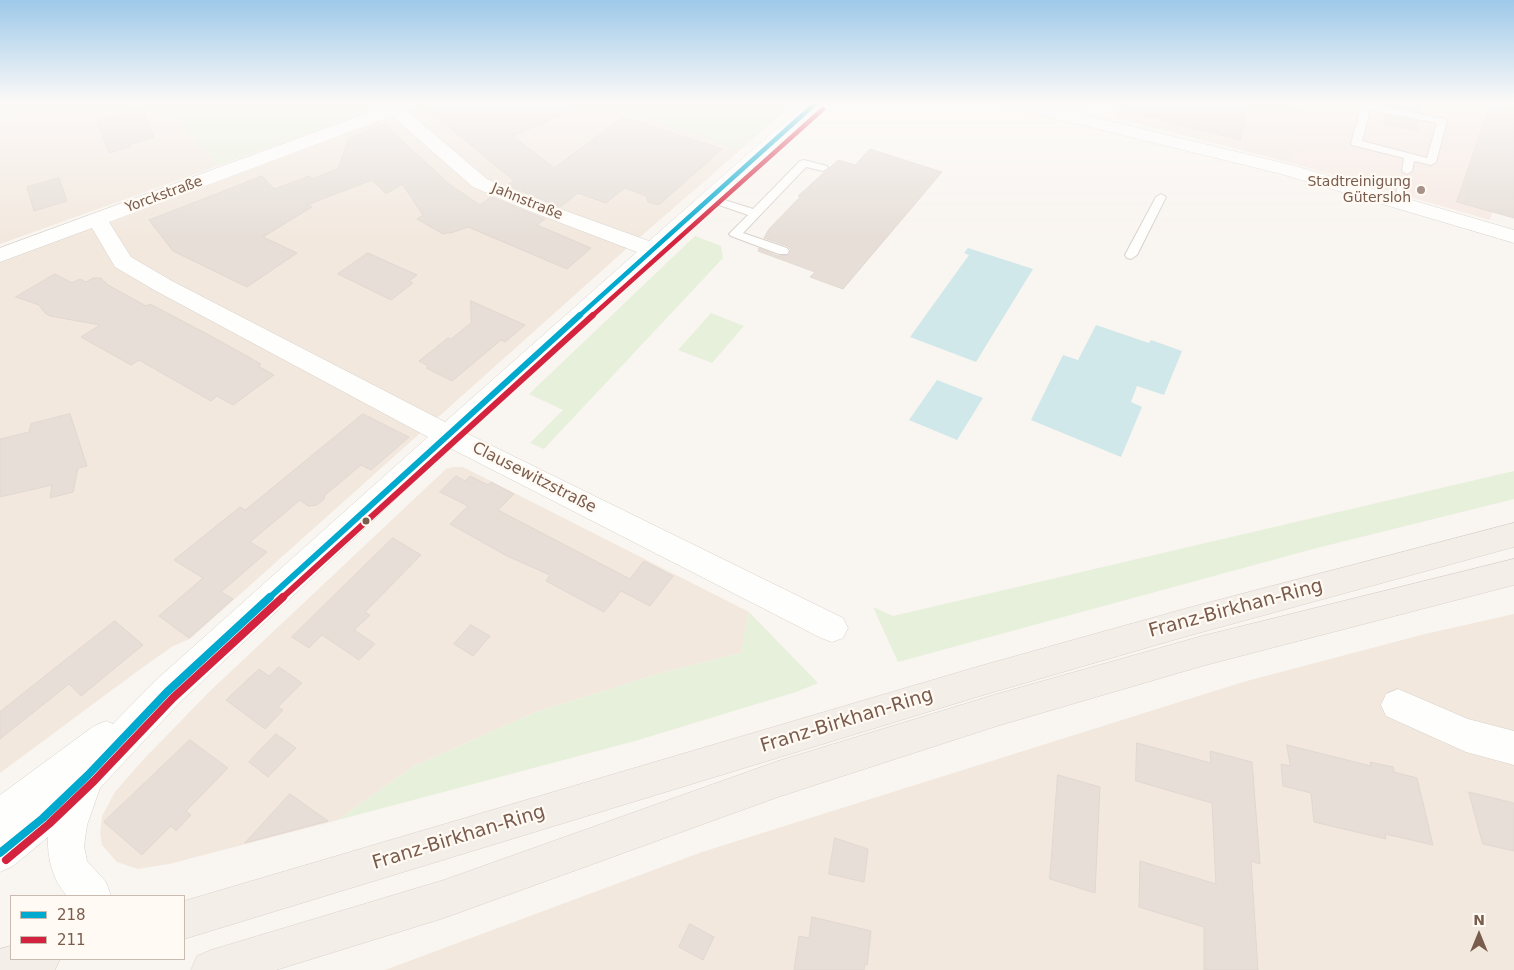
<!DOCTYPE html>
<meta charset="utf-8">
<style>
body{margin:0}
#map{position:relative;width:1514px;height:970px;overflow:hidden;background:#f9f5f0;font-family:"DejaVu Sans",sans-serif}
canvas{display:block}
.legend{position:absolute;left:10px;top:895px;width:175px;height:65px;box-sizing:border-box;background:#fffaf3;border:1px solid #cabbb1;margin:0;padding:6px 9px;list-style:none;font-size:15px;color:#7a5c4d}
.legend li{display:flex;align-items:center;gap:10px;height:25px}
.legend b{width:25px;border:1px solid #cabbb1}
.north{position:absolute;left:1454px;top:910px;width:50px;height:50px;-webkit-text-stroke:4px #fffaf3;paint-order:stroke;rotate:0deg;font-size:14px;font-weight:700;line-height:20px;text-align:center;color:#7a5c4d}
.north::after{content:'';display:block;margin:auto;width:18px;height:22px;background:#7a5c4d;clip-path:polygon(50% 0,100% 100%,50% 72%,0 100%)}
</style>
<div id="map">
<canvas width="1514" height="970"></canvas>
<ul class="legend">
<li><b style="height:6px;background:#00a9ce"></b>218</li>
<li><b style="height:6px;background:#d4233e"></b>211</li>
</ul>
<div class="north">N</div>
</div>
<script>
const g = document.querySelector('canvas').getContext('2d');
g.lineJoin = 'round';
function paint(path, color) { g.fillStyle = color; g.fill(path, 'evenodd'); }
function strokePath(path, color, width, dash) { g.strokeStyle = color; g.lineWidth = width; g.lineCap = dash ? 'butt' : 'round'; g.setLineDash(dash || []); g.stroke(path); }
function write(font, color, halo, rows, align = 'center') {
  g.font = font + ' "DejaVu Sans",sans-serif'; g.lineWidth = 4.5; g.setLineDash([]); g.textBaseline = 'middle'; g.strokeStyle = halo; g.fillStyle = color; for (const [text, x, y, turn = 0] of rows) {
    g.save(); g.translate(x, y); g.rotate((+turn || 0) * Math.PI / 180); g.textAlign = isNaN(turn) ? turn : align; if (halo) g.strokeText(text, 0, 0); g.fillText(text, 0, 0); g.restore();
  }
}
const residential = new Path2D(`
 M0 102H397L0 244Z
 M424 102H796L625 250 190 639 173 646 139 670 0 773V260Z
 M1039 102H1090L1086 107 1072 110Z
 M1123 102H1281L1307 108 1291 163 1121 119 1116 115Z
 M453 467H463L749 612 741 653 658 674 536 712 414 766 338 820 169 864 138 869 117 862 102 845 100 833 102 816 115 792 142 761 209 692 446 469Z
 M1514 614V970H385L702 852 1243 682 1425 634Z`);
const commercial = new Path2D(`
 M1281 102 1514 103V175L1503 172 1490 220 1291 163 1307 108Z`);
const green = new Path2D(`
 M0 102H69L0 118Z
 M147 102H394L219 165 172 113 154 117Z
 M598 102H751L782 112 739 149 619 110 616 112Z
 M695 236 721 246 723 258 544 449 530 443 563 410 529 394Z
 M711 313 744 326 712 363 678 350Z
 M1514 471V499L1313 549 898 662 873 607 893 616Z
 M749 612 818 683 796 692 635 741 338 820 414 766 536 712 658 674 741 653Z`);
const water = new Path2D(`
 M968 248 1033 269 976 362 910 337 969 255 964 253Z
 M1096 325 1149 343 1151 340 1182 351 1164 395 1137 386 1131 402 1142 407 1121 457 1031 420 1063 355 1078 360Z
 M937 380 983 398 957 440 909 420Z`);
const building = new Path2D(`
 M453 102H590L513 136 554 168 623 117 722 149 659 205 648 202 646 196 625 188 606 203 578 193 560 207 507 185 514 181 453 130 426 112Z
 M1121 102H1249L1240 140 1120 109Z
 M1385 102H1418V112L1385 105Z
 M1491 103 1514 107V218L1457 202Z
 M143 109 154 137 129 145 130 147 109 153 97 121Z
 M1384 115 1418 121V131L1384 124Z
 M385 125 449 184 480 205 491 197 545 219 537 225 591 248 567 269 468 227 454 232 443 234 417 219 423 215 402 184 386 194 372 180 307 205 312 207 263 237 297 253 247 287 173 251 149 220 262 176 274 189 309 176 312 179 338 169 349 138Z
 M870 149 942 172 843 289 810 277 815 272 758 251 759 248 778 256 789 255 791 250 788 246 764 238 769 229 800 197 798 196 838 160 855 165Z
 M59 178 67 201 34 211 27 187Z
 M368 253 417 275 409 281 413 283 391 300 338 274Z
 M55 274 72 283 80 279 86 282 93 278H101L108 285 146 306 150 304 209 335 261 364 258 366 274 375 233 405 217 396 211 401 139 360 131 365 81 337 100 325 50 316 45 313 39 305 16 297Z
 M471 301 525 325 505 342 501 340 452 381 426 368 428 366 419 361 448 338 451 339 471 323Z
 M70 414 87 466 78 468 73 492 50 498 52 485 0 497V439L29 432 31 424Z
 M363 414 409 437 371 470 361 465 324 496 325 498 317 505 308 506 300 500 250 542 267 552 221 592 233 599 189 638 159 616 203 578 174 560 240 507 245 510Z
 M456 476 465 481 470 476 488 485 491 482 514 494 498 510 630 579 644 561 673 576 650 606 621 591 604 612 546 581 550 575 507 556 450 524 468 506 440 492Z
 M393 538 421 555 365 612 370 615 354 630 375 644 359 660 322 635 309 648 292 637Z
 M115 621 143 645 81 696 69 684 0 739V712Z
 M471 625 490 636 473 656 454 644Z
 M279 667 302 683 278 707 283 710 265 729 226 700 259 669 269 676Z
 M276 734 296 748 268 777 249 762Z
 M190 740 228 768 186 811 191 815 176 831 171 826 142 855 104 822Z
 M1137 743 1211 763 1210 751 1252 762 1260 864 1251 861 1258 970H1204V927L1139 907 1140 861 1216 884 1212 803 1136 781Z
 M1287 745 1371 766 1370 762 1393 767 1394 772 1417 778 1433 845 1385 834 1386 839 1314 822 1311 793 1283 786 1281 764 1290 766Z
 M1058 775 1100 787 1095 893 1050 879Z
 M1469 792 1514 803V851L1483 844Z
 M290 794 328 821 245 843Z
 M835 838 868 849 864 882 829 874Z
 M812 917 871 931 867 965 865 964 864 970H794L799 936 809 938Z
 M690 924 714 937 703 960 679 947Z`);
const lane = new Path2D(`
 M1344 102H1361L1445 119 1447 121 1436 162 1431 165 1414 161 1412 171 1407 174 1402 171 1404 158 1352 145 1351 143 1361 108ZM1370 110 1437 123 1427 158 1362 141Z
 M804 160 827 166 828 168 823 171 806 167 743 233 787 248 789 251 787 254H779L731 236 729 234 748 215 705 200 704 198 709 195 753 209 800 161Z
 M1403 183 1408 186 1403 203 1398 206 1394 205 1393 203 1398 186Z
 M1161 194 1166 197 1137 255 1131 259 1127 258 1125 255 1156 197Z`);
const street = new Path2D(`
 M397 102H422L419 106 406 110 487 179 541 202 649 241 807 102H826L466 433 843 618 848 628 843 638 832 642 821 638 450 448 179 703 100 788 87 825 84 846 87 861 106 882 111 896H67C53 880 47 859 48 837L13 866 0 872V795L94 726 106 721 113 724 155 681 428 437 156 291 115 267 92 228 0 262V248ZM392 116 473 187 527 210 637 252 445 422 172 281 131 257 109 222Z
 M1002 102H1032L1295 166 1514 230V243L1281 174 1005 106Z
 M1398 689 1468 719 1514 731V765L1466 752 1386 716 1381 705 1386 694Z`);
const primary = new Path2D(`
 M1514 523V547L1184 637 980 696 184 939V901L980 666 1184 609Z
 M1514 559V585L1202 666 997 726 778 797 444 918 276 970H191L197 956 211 950 444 880 778 761 997 694 1202 636Z
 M11 946V959H60L55 970H0V949Z`);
const bus1Far2 = new Path2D(`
 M579 316 817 102`);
const bus1Far1 = new Path2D(`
 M269 598 580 315`);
const bus1 = new Path2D(`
 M0 853 43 818 88 775 167 692 270 597`);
const bus2Far2 = new Path2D(`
 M592 316 823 109`);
const bus2Far1 = new Path2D(`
 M282 598 593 315`);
const bus2 = new Path2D(`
 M6 860 49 824 94 781 173 698 283 597`);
const markers = [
 [1421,190,5,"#a69286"],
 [366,521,4.5,"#7a5c4d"]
];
const farPoinames = [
 ["Stadtreinigung",1411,182],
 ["Gütersloh",1411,198]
];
const farStreetnames = [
 ["Yorckstraße",164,195,-20],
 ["Jahnstraße",527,202,22]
];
const streetNames = [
 ["Clausewitzstraße",534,478,27]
];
const nearStreetnames = [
 ["Franz-Birkhan-Ring",1236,609,-15],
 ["Franz-Birkhan-Ring",847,721,-17],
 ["Franz-Birkhan-Ring",459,838,-17]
];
paint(residential, '#f2e8de');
paint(commercial, '#f6e8e1');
paint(green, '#e7f0db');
paint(water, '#d0e8ea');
paint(building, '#e6ded7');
strokePath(building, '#e2d8d2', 1);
strokePath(lane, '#d7d1cb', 2);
strokePath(street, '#d7d1cb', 1);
strokePath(primary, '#dad1cc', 1);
paint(lane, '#fefefd');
paint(street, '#fefefd');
paint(primary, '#f3eee8');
strokePath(bus1Far2, '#00a9ce', 4.5);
strokePath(bus1Far1, '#00a9ce', 6);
strokePath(bus1, '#00a9ce', 8);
strokePath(bus2Far2, '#d4233e', 4.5);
strokePath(bus2Far1, '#d4233e', 6);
strokePath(bus2, '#d4233e', 8);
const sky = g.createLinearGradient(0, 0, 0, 238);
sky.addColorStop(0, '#9ec9e9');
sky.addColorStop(0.43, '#fcfaf8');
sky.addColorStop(1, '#fcfaf800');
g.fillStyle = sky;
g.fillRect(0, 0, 1514, 238);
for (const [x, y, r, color] of markers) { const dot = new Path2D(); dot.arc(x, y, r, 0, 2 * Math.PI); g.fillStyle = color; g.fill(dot); strokePath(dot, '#fffaf3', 2); }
write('14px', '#7a5c4d', '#fffaf3', farPoinames, 'right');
write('14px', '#7a5c4d', '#fffaf3', farStreetnames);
write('16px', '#7a5c4d', '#fffaf3', streetNames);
write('19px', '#7a5c4d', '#fffaf3', nearStreetnames);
</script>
